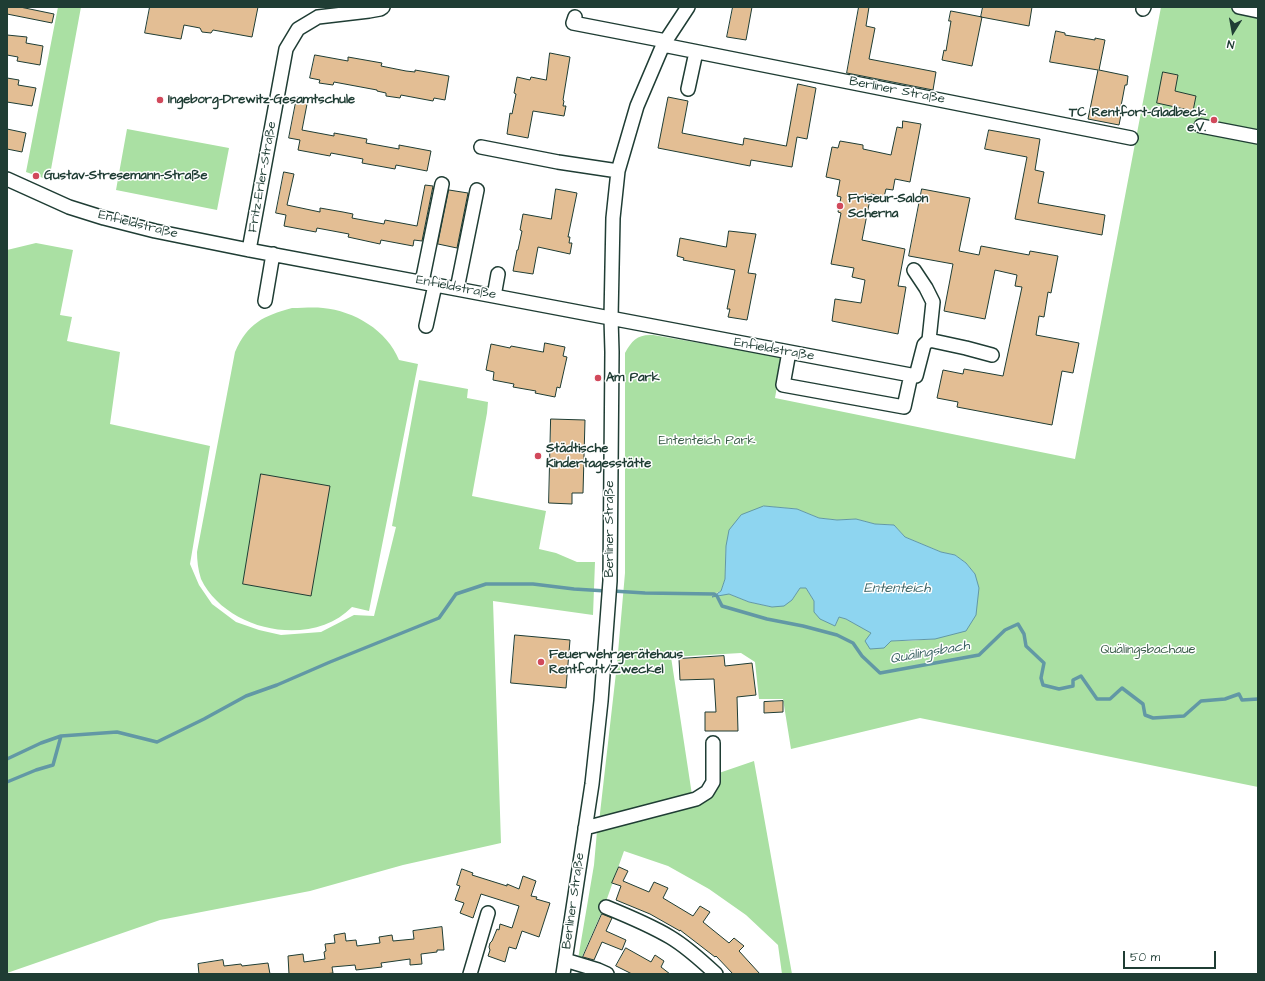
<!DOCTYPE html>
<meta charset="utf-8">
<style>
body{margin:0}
#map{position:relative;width:1265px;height:981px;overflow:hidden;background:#fff;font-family:"Architects Daughter",sans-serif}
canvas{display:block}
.frame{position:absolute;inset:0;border:8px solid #1f3d34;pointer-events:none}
.north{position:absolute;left:1213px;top:12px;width:40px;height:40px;-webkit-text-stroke:3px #fff;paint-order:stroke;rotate:191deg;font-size:11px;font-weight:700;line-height:16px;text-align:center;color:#1f3d34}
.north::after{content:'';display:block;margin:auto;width:14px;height:18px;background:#1f3d34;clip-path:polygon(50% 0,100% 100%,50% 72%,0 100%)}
.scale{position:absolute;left:1123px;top:951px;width:93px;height:18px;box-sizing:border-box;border:2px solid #1f3d34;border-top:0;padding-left:5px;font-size:12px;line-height:14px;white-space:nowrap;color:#1f3d34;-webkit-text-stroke:3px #fff;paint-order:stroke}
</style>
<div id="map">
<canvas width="1265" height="981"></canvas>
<div class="frame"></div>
<div class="north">N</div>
<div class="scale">50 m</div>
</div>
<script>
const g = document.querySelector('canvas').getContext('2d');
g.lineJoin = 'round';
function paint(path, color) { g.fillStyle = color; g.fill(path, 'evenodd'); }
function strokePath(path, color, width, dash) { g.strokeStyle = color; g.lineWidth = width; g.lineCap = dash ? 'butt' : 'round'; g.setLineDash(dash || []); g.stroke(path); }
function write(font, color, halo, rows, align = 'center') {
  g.font = font + ' "Architects Daughter",sans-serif'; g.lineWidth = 3; g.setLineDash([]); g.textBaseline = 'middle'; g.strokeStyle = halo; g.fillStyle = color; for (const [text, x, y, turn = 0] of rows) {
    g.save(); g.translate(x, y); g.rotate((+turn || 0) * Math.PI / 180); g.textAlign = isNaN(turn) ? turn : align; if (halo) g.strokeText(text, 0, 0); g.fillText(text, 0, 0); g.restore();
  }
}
const green = new Path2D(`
 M58 7H81L49 180 26 172Z
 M1161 7H1258V787L920 718 791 749 783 699H759L755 662 741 653 671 657 692 795 599 822 617 664 625 573V353C632 340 638 334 653 335L782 357 775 398 1075 459ZM764 506 797 509 819 518 837 520 856 519 875 524 894 525 905 537 941 552 955 555 966 563 975 574 935 639 906 641H865L872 633 846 619 839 617 835 626 814 612V601L806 588H800L792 600 772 607 749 602 729 594H714L721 591 725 579 726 546Z
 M127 129 229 148 217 210 116 190Z
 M36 243 73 250 60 315 72 317 67 341 120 352 110 424 210 446 190 564 199 585 212 604 236 622 259 630 281 635 321 632 354 615 374 616 396 527 392 526 419 380 468 389 467 398 488 402 487 413 472 496 546 511 539 549 556 553 577 562H595L593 615 493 601 501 843 403 865 310 891 160 920 7 973V250Z
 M292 308C303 308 313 307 323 308 354 311 387 330 399 360L418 364 369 611 352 607C311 649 226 631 201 579 198 570 197 560 197 552L235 352C248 323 263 316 292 308Z
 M754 761 792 974H782L778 945 746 915 709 889 668 866 624 851 604 907 581 959H578L594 865 597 831 693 803 719 773Z`);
const water = new Path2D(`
 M764 506 797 509 819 518 837 520 856 519 875 524 894 525 905 537 941 552 955 555 966 563 975 574 979 588 976 615 966 631 935 639 891 641 884 648 870 649 865 641 871 633 846 619 839 617 835 626 820 619 814 612V601L806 588H800L792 600 784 606 772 607 749 602 729 594 712 597 721 591 725 579 726 546 729 530 741 515Z`);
const stream = new Path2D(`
 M613 591 645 593 714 594 717 596 722 606 767 619 803 626 837 635 853 643 862 656 880 673 979 655 1005 630 1018 624 1024 634 1026 646 1044 663 1041 678 1043 685 1059 689 1073 686V680L1081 676 1097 699H1110L1122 688 1143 704 1145 715 1153 718 1184 716 1201 701 1225 699 1239 694 1242 700 1258 699
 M7 759 41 743 61 736
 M7 782 36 770 53 765 61 736 117 732 157 742 204 719 246 696 277 685 330 662 439 618 456 594 486 584H533L574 589 606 591`);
const building = new Path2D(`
 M7 7H20L54 14 52 23 7 14Z
 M150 7H258L252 37 213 30 211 33 202 32 200 28 184 25 181 39 145 33Z
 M733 7H752L746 40 727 37Z
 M859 7H869L866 26 875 28 869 59 936 72 933 90 847 73Z
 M983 7H1032L1029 26 981 17Z
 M951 11 982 17 972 66 942 60 944 50 946 51 951 21H949Z
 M1056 31 1065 33V35L1095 40V38L1105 40 1099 70 1128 76 1127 85H1125L1122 101 1119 114 1121 115 1119 125 1088 119 1098 70 1050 62Z
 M7 35 27 37 26 43 43 46 40 65 17 61 18 57 7 55Z
 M550 53 570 57 563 100 564 101 563 106H566L564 116 533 111 528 138 507 134 510 113 512 114 516 94 514 93 517 77 530 80 531 77 546 80Z
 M315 55 348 61V57L382 63 381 66 406 71 415 72V70L449 76 445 100 434 98 433 101 401 95 400 98 386 96V93L377 91V90L334 82 333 85 319 83 320 80 310 78Z
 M1163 72 1178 75 1175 91 1196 96 1193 111 1157 103Z
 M7 78 19 80 18 85 36 88 32 106 7 102Z
 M798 84 816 88 807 139 797 137 792 167 751 160 750 166 658 148 668 97 688 101 682 133 743 145 744 138 786 146Z
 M297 97 308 99 302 130 334 136V133L367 139 366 143 399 149V145L431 151 427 171 396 165 395 169 362 163 363 159 331 153 330 156 298 150 300 140 289 138Z
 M903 121 921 124 910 182 895 179 893 190 886 189 884 197 871 194 862 240 905 249 898 286 906 287 898 334 832 321 835 299 861 303 865 280 852 277 854 268 831 264 841 213 838 212 841 197 837 196 840 180 826 177 832 147 838 148 840 141 863 145V149L891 155 897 127 902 128Z
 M7 129 26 133 22 152 7 149Z
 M989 130 1040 139 1035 170 1044 172 1038 203 1105 215 1102 235 1015 219 1027 157 985 149Z
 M284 172 294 174 287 205 320 212V208L343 212 353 214 352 218 384 224 385 220 417 226 425 185 433 186 422 241 414 240 413 246 381 240 380 244 348 237 349 234 317 228 316 232 284 226 286 215 276 213Z
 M556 189 577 193 568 237H570L569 243H572L570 254 538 247 533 274 513 271 517 250H518L522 231 520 230 523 214 551 219Z
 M922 189 970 198 959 251 979 255 981 246 1029 255 1030 251 1058 256 1051 293 1048 292 1044 317 1039 316 1036 335 1079 343 1073 373 1062 371 1052 425 957 407 958 402 937 398 943 370 963 374 964 369 1003 376 1022 287 1015 286 1017 275 995 270 985 319 944 311 953 264 909 256Z
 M449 190 468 193 457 248 438 244Z
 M729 231 756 234 748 273 756 274 747 320 728 317 730 309H727L735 270 683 260 684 258 677 256 680 238 726 247Z
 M545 343 565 347 563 356 567 357 560 388 557 387 555 397 535 393 536 391 513 387 514 384 493 380 494 372 486 370 491 344 510 348 511 346 543 352Z
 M551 419 585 420 583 493H572V504L549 503Z
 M261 474 330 486 311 596 243 584Z
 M515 635 570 640 566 688 511 683Z
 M724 656 725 666 752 663 756 695 737 697 738 731H705V712H716L714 679 680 680 679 659Z
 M783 701V712L764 713V702Z
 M619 867 628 871 623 881 649 892 654 882 668 888 663 898 693 916 700 906 710 912 703 922 729 943 734 938 744 946 739 951 760 974H733L716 956 715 957 680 930V931L650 914 616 900 621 886 612 883Z
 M462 869 473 873 472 875 507 886V884L519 889 523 876 536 881 531 896 537 897 536 899 550 903 539 937 522 931 516 949 509 947 505 962 488 956 490 950 489 947 490 943 492 941 497 929 499 930 500 924 512 928 519 906 481 894 473 918 460 913 464 903 455 900 460 886 457 885Z
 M602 914 612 918 606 931 626 940 622 950 602 942 594 960 583 957Z
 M442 927 444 950H437V952L421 954 422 964 410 965V959L381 963 382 967 356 970 355 965 332 967 333 973 325 974H289L288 956 303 954 304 962 325 959 324 952 326 951 325 944 335 943 334 935 345 933 346 941 356 940 357 946 380 943 379 937 392 935 393 941 414 939 413 931Z
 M626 948 651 962 655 955 664 961 661 967 670 974H632L616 966Z
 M223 960 224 966 241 964 242 966 268 963 270 974H199L198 964Z`);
const minor = new Path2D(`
 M1239 7 1258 11
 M1143 9 1144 7
 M575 17 573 23 666 41
 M663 45 1131 138
 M688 89 696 52
 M1201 126 1258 137
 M481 147 558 162 618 171
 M7 179 69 207 104 218 155 231 249 250 494 296 916 376 924 345 929 340 933 302 926 288 914 270
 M249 250 286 49 298 29 318 17 369 11 380 9 383 7
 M422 282 442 184
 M457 289 477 190
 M494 296 498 274
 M265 301 273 254
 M426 326 435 285
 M929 340 966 348 992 355
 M789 352 783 385 904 407 911 375
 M585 828 696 799 707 792 713 782V743
 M606 907C628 916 650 925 670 937 687 947 702 961 716 974
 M565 960 598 970 607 974
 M470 974 488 913
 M563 974 592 784 601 701 610 581 612 352 611 318 613 218 618 171 637 106 663 45 688 7`);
const markers = [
 [160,100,4,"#d1495b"],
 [1214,120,4,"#d1495b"],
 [36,176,4,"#d1495b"],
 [840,206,4,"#d1495b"],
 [598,378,4,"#d1495b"],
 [538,456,4,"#d1495b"],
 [541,662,4,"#d1495b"]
];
const streetNames = [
 ["Berliner Straße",897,91,11],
 ["Fritz-Erler-Straße",263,177,-80],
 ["Enfieldstraße",138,225,14],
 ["Enfieldstraße",456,288,11],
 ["Enfieldstraße",774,350,10],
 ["Berliner Straße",610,529,-90],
 ["Berliner Straße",574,901,-82]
];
const poiNames = [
 ["Ingeborg-Drewitz-Gesamtschule",168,100],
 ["TC Rentfort-Gladbeck",1206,113,"right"],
 ["e.V.",1206,128,"right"],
 ["Gustav-Stresemann-Straße",44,176],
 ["Friseur-Salon",848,199],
 ["Scherna",848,214],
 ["Am Park",606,378],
 ["Städtische",546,449],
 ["Kindertagesstätte",546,464],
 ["Feuerwehrgerätehaus",549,655],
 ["Rentfort/Zweckel",549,670]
];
const parkNames = [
 ["Ententeich Park",707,441],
 ["Quälingsbachaue",1148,650]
];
const waterNames = [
 ["Ententeich",897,589],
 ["Quälingsbach",930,653,-10]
];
paint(green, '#aae0a3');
paint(water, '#8ed5f0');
strokePath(water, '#6298a5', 1);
strokePath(stream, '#6298a5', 3.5);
paint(building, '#e3be94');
strokePath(building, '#1f3d34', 1);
strokePath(minor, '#1f3d34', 16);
strokePath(minor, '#fff', 13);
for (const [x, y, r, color] of markers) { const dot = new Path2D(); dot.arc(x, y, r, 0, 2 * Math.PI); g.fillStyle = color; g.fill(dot); strokePath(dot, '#fff', 1.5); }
write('13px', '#1f3d34', '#fff', streetNames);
write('bold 13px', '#1f3d34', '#fff', poiNames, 'left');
write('13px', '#3b5e4a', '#fff', parkNames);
write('italic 14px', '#3b6363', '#fff', waterNames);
</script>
